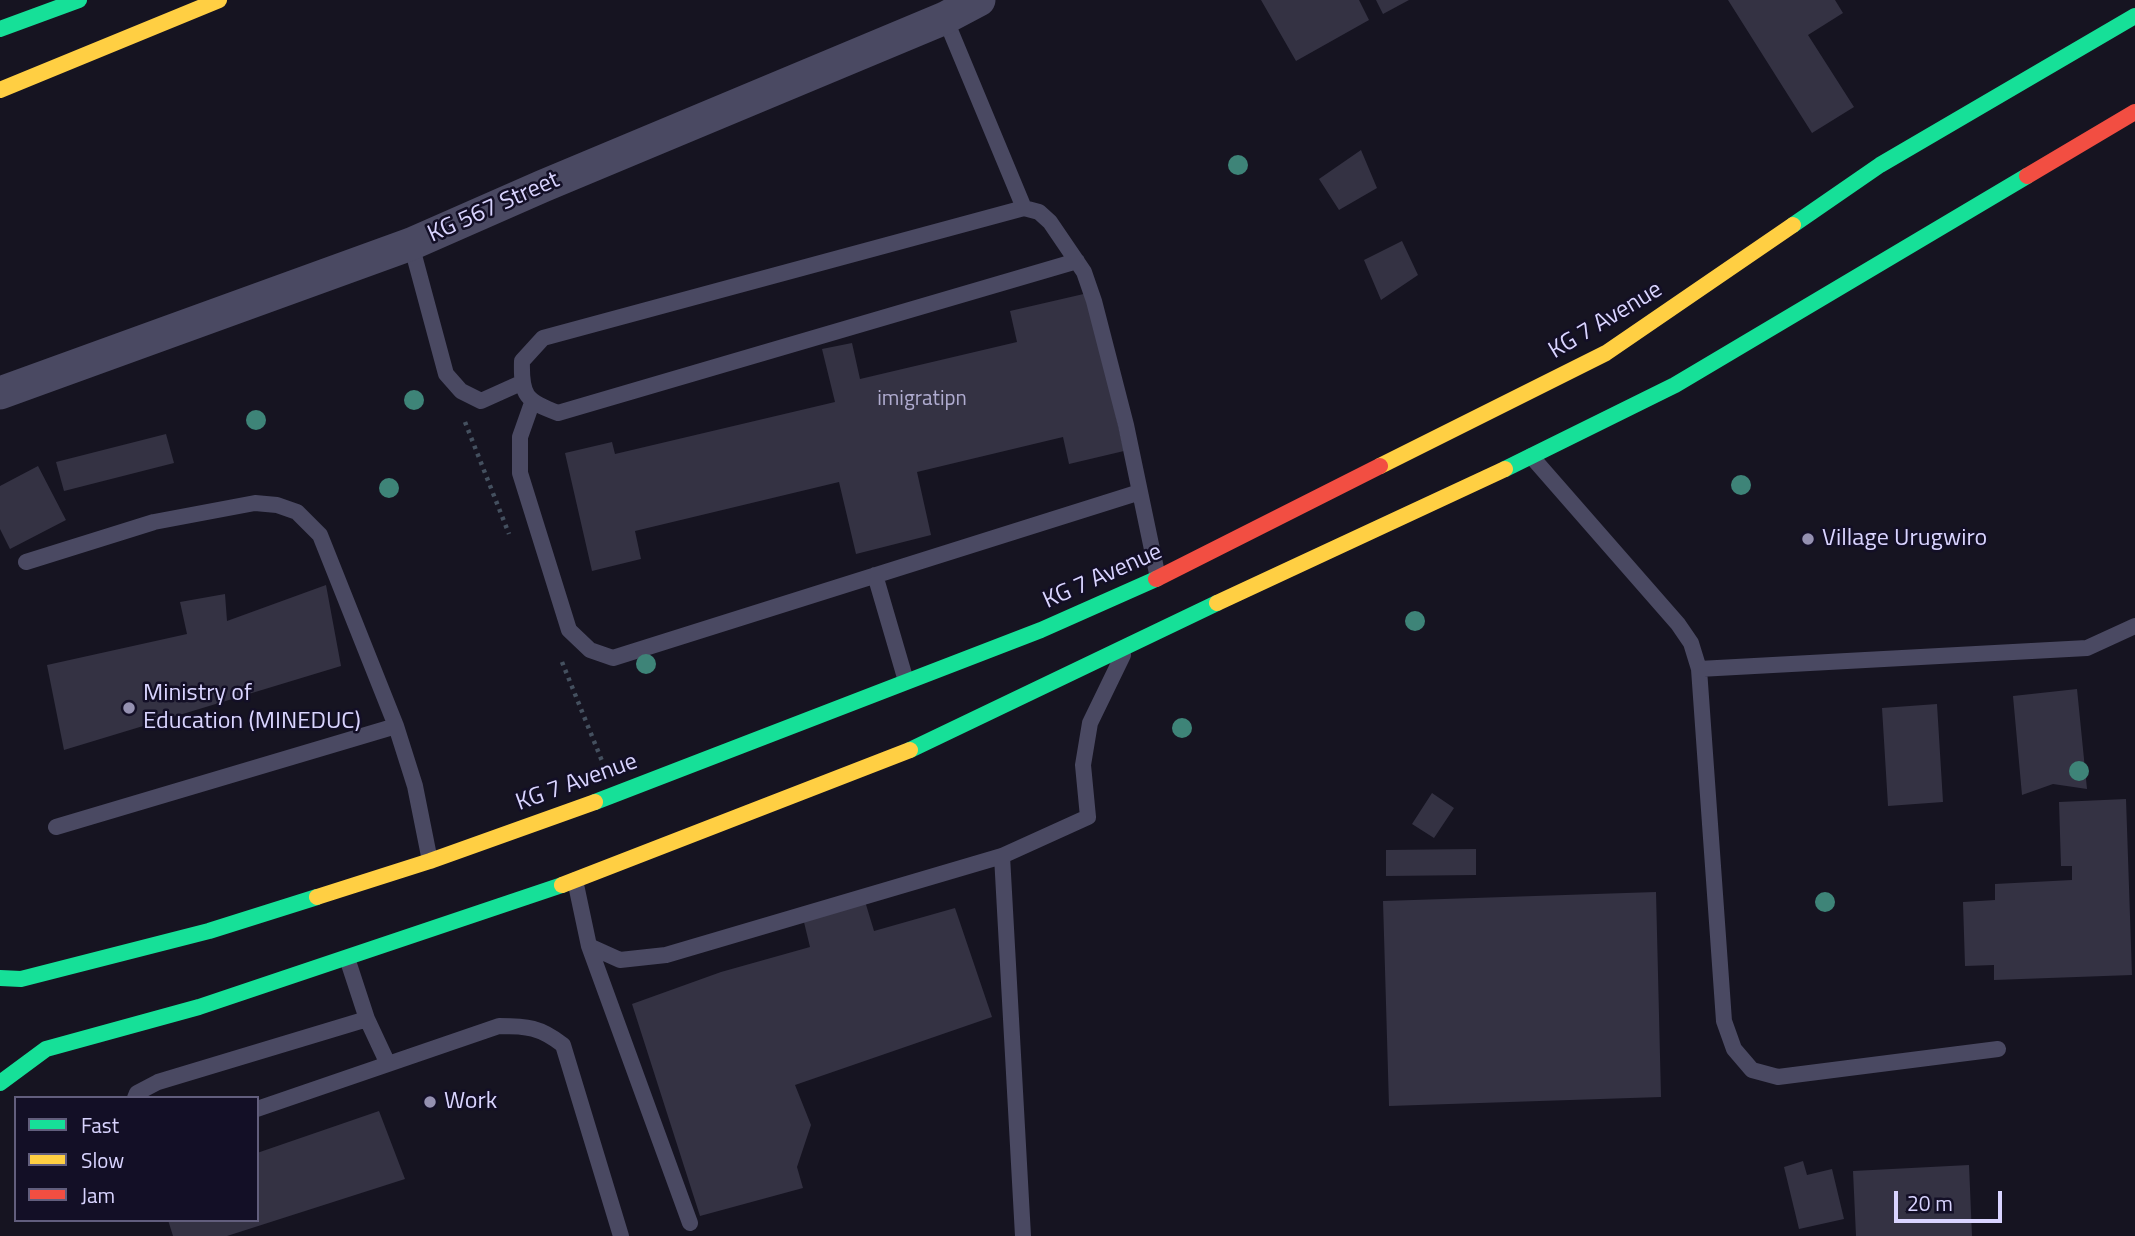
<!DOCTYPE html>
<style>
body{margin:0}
#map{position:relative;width:2135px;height:1236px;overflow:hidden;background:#161421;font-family:"Titillium Web",sans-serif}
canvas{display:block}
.legend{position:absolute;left:14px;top:1096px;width:245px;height:126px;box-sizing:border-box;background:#130f26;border:2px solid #625e7d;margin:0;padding:9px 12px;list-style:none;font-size:21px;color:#d9d4ff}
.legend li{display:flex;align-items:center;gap:14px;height:35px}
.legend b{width:35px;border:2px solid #625e7d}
.scale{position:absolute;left:1894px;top:1191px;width:108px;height:32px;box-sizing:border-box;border:4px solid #d9d4ff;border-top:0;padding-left:9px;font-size:21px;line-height:24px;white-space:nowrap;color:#d9d4ff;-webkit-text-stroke:5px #130f26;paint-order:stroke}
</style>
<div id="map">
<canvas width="2135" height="1236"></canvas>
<ul class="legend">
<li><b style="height:9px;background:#16e098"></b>Fast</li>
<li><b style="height:9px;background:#ffcf43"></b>Slow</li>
<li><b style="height:9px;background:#f24e42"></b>Jam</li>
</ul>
<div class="scale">20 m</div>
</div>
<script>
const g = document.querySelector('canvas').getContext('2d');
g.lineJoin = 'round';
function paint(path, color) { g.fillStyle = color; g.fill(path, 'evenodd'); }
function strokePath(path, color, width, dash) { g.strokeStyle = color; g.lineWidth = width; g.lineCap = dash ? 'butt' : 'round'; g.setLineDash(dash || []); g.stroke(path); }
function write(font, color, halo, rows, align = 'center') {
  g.font = font + ' "Titillium Web",sans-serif'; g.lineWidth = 5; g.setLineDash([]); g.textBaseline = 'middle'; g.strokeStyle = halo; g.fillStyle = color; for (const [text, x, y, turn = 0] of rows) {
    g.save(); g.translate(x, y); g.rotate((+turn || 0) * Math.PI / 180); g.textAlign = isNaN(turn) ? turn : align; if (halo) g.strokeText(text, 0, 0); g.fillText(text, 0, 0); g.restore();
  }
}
const building = new Path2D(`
 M1261 0H1359L1369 20 1296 61Z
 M1376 0H1409L1383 14Z
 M1728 0H1835L1843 13 1808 35 1854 107 1812 133Z
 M1361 150 1377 188 1339 210 1319 179Z
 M1402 241 1418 275 1381 300 1364 260Z
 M1088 293 1124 451 1069 464 1063 437 917 472 931 535 856 554 839 482 635 531 641 559 592 571 565 453 612 442 615 454 835 402 822 349 852 343 860 379 1017 342 1010 311Z
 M166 434 174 463 64 491 56 462Z
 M38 466 66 520 10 549 0 529V486Z
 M326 585 341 666 64 750 47 665 187 634 180 602 225 594 227 621Z
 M2077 689 2087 789 2053 784 2022 795 2013 696Z
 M1937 704 1943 802 1888 806 1882 708Z
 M1432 793 1454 808 1434 838 1412 824Z
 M2126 799 2132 975 1994 980V965L1965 966 1963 902 1995 900V884L2072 880V866H2061L2059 802Z
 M1476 849V875L1386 876V850Z
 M1656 892 1661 1097 1389 1106 1383 901Z
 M864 898 874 931 955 908 992 1017 795 1085 811 1125 797 1167 803 1188 700 1216 632 1004 721 972 810 947 803 918Z
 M379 1111 405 1179 227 1236H173L168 1220H257V1153Z
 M1803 1161 1807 1175 1832 1169 1844 1219 1799 1229 1784 1167Z
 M1969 1165 1972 1236H1856L1853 1171Z`);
const path = new Path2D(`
 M465 422 509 534
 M562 662 602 761`);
const lane = new Path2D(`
 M945 18 1024 208
 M411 244 446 374 461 391 481 401 521 383
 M1077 261 558 413C526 401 521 396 522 361L543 338 1024 208 1039 212 1050 222 1084 272 1094 301 1126 425 1158 578
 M532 403 520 437V473L569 630 590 650 613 658 1140 492
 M1531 456 1678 624 1691 643 1699 669 1724 1021 1734 1049 1752 1070 1778 1077 1998 1049
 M26 562 154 522 255 503 277 505 297 512 320 535 396 726 415 786 430 861
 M875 575 906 681
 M1699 669 2087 648 2135 626
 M56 827 396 726
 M1002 856 1023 1236
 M575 880 589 946 620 960 666 955 1002 856 1088 817 1083 765 1090 723 1123 655
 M589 946 690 1223
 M347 958 367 1019 388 1064
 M135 1098 137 1093 158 1082 367 1019
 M257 1109 499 1026C527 1026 540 1027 563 1045L621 1236`);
const street = new Path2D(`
 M0 393 411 244 543 186 945 18 979 0`);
const fast = new Path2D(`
 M0 29 79 0
 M1793 225 1880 165 2135 16
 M1505 469 1675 385 2027 176
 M910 750 1217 603
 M595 802 1041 630 1156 579
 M0 978 21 979 209 931 317 897
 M0 1083 46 1049 199 1007 562 885`);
const slow = new Path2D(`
 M0 90 219 0
 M1380 466 1606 353 1793 225
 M1217 603 1505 469
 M562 885 910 750
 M317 897 430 861 595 802`);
const jam = new Path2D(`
 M2027 176 2135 112
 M1156 579 1380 466`);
const trees = [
 [1238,165],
 [414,400],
 [256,420],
 [1741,485],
 [389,488],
 [1415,621],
 [646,664],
 [1182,728],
 [2079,771],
 [1825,902]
];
const markers = [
 [1808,539,7,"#9591b1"],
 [129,708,7,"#9591b1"],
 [430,1102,7,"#9591b1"]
];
const numberNames = [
 ["imigratipn",922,400]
];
const streetNames = [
 ["KG 567 Street",494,208,-24],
 ["KG 7 Avenue",1606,321,-31],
 ["KG 7 Avenue",1103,577,-24],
 ["KG 7 Avenue",577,783,-20]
];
const poiNames = [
 ["Village Urugwiro",1822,539],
 ["Ministry of",143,694],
 ["Education (MINEDUC)",143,722],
 ["Work",444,1102]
];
paint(building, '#343243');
strokePath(path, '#44505f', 4.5, [3.5, 5]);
strokePath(lane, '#4a4962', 16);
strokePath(street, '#4a4962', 33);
strokePath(fast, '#16e098', 16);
strokePath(slow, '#ffcf43', 16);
strokePath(jam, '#f24e42', 16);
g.fillStyle = '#3e8478';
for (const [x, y] of trees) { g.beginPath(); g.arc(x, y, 10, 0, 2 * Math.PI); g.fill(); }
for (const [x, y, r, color] of markers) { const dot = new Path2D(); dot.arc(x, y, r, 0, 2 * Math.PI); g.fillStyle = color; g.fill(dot); strokePath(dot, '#130f26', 2.5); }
write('21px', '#b0acd0', null, numberNames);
write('24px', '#d9d4ff', '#130f26', streetNames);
write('24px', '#d9d4ff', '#130f26', poiNames, 'left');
</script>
